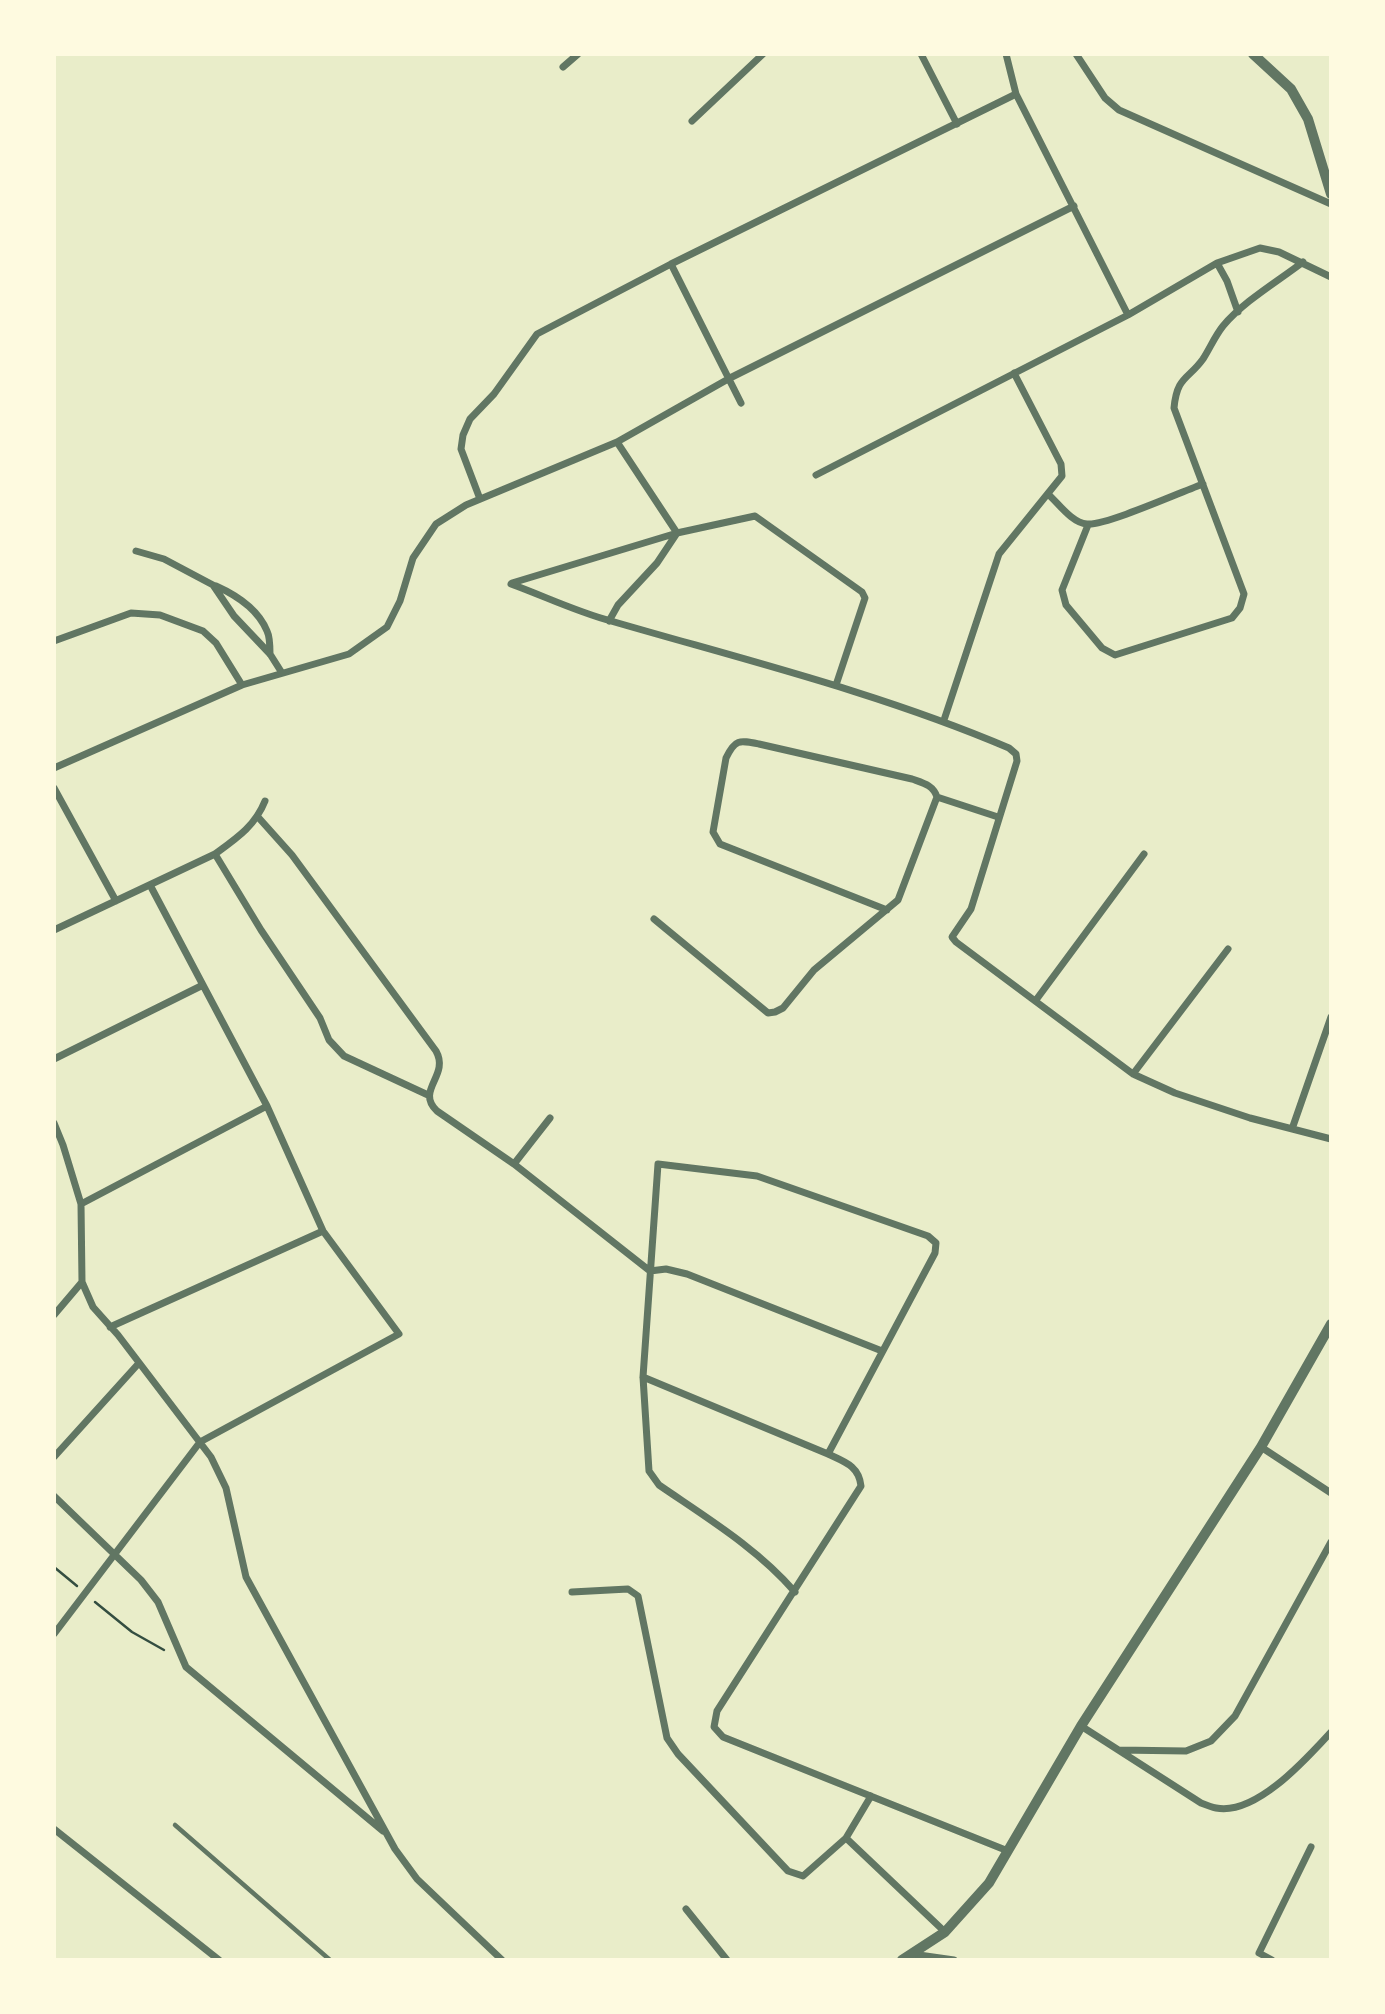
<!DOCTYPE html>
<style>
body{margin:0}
#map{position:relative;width:1385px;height:2014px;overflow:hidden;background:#e9edc9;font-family:Quicksand,sans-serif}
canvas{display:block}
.frame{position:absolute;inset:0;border:56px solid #fefae0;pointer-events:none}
</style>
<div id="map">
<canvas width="1385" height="2014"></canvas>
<div class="frame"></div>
</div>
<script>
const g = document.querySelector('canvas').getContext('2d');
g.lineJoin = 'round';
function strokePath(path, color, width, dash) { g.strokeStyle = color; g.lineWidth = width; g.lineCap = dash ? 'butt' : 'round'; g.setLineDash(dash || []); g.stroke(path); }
const path = new Path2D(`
 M54 1567 77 1586
 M95 1602 132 1632 164 1650`);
const service = new Path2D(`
 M175 1825 330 1960`);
const minor = new Path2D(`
 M921 54 957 124
 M1006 54 1016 94 1128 315
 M1076 54 1105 98 1119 110 1331 204
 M563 67 578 54
 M692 121 763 54
 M1217 263 1227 281 1238 312
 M671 264 741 403
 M617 442 677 533
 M816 475 1128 315 1217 263 1260 248 1279 252 1331 277
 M1048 494C1059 504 1072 523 1087 524 1105 526 1181 492 1203 484
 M480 499 461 449 463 435 470 419 494 394 537 334 671 264 1016 94
 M1088 525 1062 590 1066 605 1102 648 1115 655 1232 618 1240 608 1244 594 1174 408C1177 376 1188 380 1203 359 1210 348 1215 336 1223 326 1244 301 1277 282 1303 262
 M136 551 164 559 213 585 234 616 270 654 282 673
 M512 583 677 533 755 516 862 592 865 598 836 685
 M511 584C544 596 577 612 611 621 745 660 880 693 1009 748L1016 754 1017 761 971 909 952 937 956 942 1133 1074 1175 1093 1250 1118 1331 1139
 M216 586C236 595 258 609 267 631 270 637 270 647 270 654
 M609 621 618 605 657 563 677 533
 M54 641 131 613 160 615 203 631 216 643 242 685
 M944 720 999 554 1062 476 1061 464 1014 373
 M54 768 242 685 349 654 387 627 400 601 413 558 436 524 466 505 617 442 730 378 1074 206
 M54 788 116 901
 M258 817 292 855 436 1051C450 1076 415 1090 437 1111L514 1164 650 1271 666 1269 687 1274 882 1351
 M215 854 261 930 320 1018 329 1040 344 1056 428 1095
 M887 910 720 844 713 832 726 758C735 739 739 740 759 744L912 779C923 783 933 785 937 797L998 817
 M654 919 768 1013 775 1012 783 1008 814 970 898 900 937 797
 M54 930 215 854C237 838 255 826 265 801
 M1036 1000 1144 854
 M54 1059 203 985
 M1133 1074 1228 949
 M54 1123 63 1145 81 1204 82 1282 93 1307 118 1335 211 1457 226 1488 246 1577 395 1849 417 1879 502 1960
 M1292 1129 1331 1017
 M514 1164 550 1118
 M81 1204 267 1106
 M54 1315 82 1282
 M110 1327 323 1231
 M643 1377 828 1454C845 1462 859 1466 861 1486L717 1711 714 1727 723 1737 1008 1851
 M1261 1447 1331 1493
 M54 1457 139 1363
 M54 1496 141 1580 158 1602 186 1667 383 1831
 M572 1592 628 1589 638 1596 667 1738 678 1754 788 1871 803 1876 846 1838 871 1796
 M795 1592C757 1548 707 1518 659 1485L649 1471 643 1377 658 1164 757 1176 928 1236 936 1243 935 1253 828 1454
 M54 1634 200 1442 399 1334 323 1231 267 1106 150 885
 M1081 1726 1201 1803C1206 1805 1211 1807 1216 1808 1256 1816 1307 1758 1331 1732
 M1119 1750 1186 1751 1211 1741 1235 1716 1331 1542
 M54 1829 219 1960
 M846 1838 945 1932
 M686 1909 727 1960
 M912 1954 954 1960
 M1272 1960 1259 1953 1311 1847`);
const tertiary = new Path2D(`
 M1253 54 1291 89 1308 119 1331 194
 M902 1960 945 1932 989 1883 1081 1726 1261 1447 1331 1324`);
strokePath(path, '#344e41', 2.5);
strokePath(service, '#617663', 4.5);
strokePath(minor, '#617663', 7);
strokePath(tertiary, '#617663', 10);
</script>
